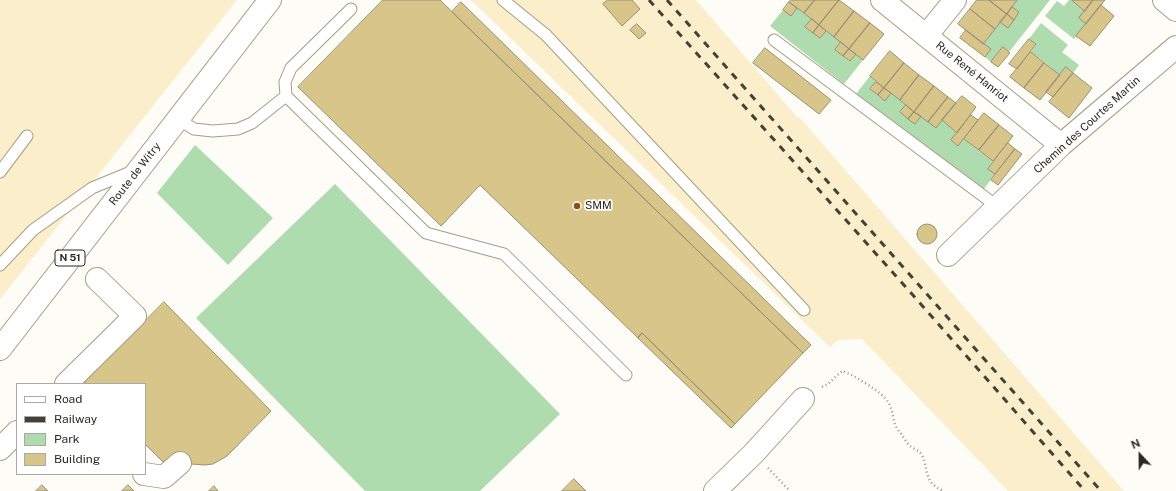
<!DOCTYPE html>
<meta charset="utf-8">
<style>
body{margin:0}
#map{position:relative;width:1176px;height:491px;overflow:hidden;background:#fdfcf6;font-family:"Public Sans",sans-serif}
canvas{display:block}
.legend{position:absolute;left:16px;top:383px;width:130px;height:92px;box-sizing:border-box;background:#fff;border:1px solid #aaa9a5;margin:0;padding:5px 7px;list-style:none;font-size:12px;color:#2b281d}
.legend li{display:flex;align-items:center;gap:8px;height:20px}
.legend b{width:20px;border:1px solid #aaa9a5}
.north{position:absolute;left:1120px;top:435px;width:40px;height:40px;-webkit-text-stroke:3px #fff;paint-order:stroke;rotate:338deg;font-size:11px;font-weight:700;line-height:16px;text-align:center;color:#2b281d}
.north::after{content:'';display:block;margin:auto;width:14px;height:18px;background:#2b281d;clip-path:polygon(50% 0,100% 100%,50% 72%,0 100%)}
</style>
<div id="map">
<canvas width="1176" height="491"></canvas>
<ul class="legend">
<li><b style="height:5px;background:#fff"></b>Road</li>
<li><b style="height:5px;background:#444137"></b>Railway</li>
<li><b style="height:11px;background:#afdcae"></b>Park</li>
<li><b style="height:11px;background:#d8c589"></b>Building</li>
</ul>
<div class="north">N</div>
</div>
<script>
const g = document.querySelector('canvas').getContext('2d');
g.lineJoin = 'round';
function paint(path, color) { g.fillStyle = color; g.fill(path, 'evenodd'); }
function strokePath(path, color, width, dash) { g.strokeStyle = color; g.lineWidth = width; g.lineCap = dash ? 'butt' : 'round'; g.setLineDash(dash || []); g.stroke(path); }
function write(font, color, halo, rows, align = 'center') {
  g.font = font + ' "Public Sans",sans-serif'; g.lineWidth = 3.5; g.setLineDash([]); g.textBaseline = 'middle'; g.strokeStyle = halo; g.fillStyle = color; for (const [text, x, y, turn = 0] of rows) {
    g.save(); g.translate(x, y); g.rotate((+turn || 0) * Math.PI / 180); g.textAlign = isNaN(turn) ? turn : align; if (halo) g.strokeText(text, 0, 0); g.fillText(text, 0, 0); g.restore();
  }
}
const built = new Path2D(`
 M0 0H237L0 299Z
 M471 0H696L797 117 800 118 1124 491H1008L862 339 838 340 830 347Z`);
const green = new Path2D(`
 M1017 0H1050L1009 52 1003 47 991 62 985 57 991 49 983 44 1000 22 1014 20 1019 12 1012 7Z
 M1069 0H1072L1085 11 1086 24 1074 39 1045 16 1057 1 1064 6Z
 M797 8 812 19 805 27 820 38 826 31 841 42 835 50 849 61 856 54 863 60 844 84 770 26 783 10 791 16Z
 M1041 23 1068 45 1062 52 1079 65 1073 73 1066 67 1060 75 1031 52 1036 44 1029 39Z
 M870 76 876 82 870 89 885 101 891 93 906 105 900 112 915 124 921 116 929 123 942 120 957 133 951 140 958 146 964 139 993 161 988 169 995 174 981 193 856 94Z
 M195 145 273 218 228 265 157 193Z
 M335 184 560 414 480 491H365L196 318Z`);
const building = new Path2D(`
 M383 0H440L803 353 735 424 642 333 638 338 480 185 441 226 298 87Z
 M608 0H632L640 9 622 26 603 4Z
 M791 0H815L804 13 789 2Z
 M815 0H839L819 25 804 13Z
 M839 0 854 11 834 37 819 25Z
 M977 0H989L1007 14 995 29 970 9Z
 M989 0H1017L1007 14Z
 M1072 0H1093L1085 11Z
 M1093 0H1105L1086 24 1079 18Z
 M461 2 811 345 803 353 452 12Z
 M789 2 797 8 791 16 783 10Z
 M1101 5 1114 16 1090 46 1076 36Z
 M1012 7 1019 12 1014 20 1007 14Z
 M970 9 995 29 983 44 958 24Z
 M854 11 870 23 849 49 834 37Z
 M1007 14 1014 20 1008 28 1000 22Z
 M812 19 819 25 813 33 805 27Z
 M870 23 884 34 863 60 849 49Z
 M637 24 646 33 639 39 630 30Z
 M819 25 826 31 820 38 813 33Z
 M966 30 991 49 985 57 960 38Z
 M1029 39 1036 44 1017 69 1009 64Z
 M841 42 849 49 843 56 835 50Z
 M1003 47 1010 53 998 67 991 62Z
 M765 48 831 100 819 114 753 63Z
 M849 49 856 54 850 61 843 56Z
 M890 51 904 63 884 88 870 76Z
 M1031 52 1044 63 1024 88 1010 77Z
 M904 63 919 75 900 100 884 88Z
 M1044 63 1060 75 1040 100 1024 88Z
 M1066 67 1073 73 1053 97 1046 92Z
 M1073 73 1092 88 1069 118 1049 102Z
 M919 75 934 86 914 112 900 100Z
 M876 82 884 88 878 95 870 89Z
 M934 86 948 97 928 122 914 112Z
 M884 88 891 93 885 101 878 95Z
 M962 96 976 107 957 133 942 120Z
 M948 97 956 103 936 128 928 122Z
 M906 105 914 112 908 119 900 112Z
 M914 112 921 116 915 124 908 119Z
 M984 113 999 125 979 150 964 139Z
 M971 115 978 120 958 146 951 140Z
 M999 125 1013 136 993 161 979 150Z
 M1008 143 1015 149 995 174 988 169Z
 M1015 149 1022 154 998 185 991 180Z
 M917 234a10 10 0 1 1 20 0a10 10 0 1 1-20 0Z
 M164 302 271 411 227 456 213 464 205 465 163 462 145 444V384H87L85 382Z
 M642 333 735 424 731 428 638 338Z
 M574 479 586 491H562Z
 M42 485 48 491H36Z
 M128 485 134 491H122Z
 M214 486 218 491H209Z`);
const path = new Path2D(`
 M822 387 828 384 842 371C854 375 882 392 888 402 894 411 892 423 899 431 902 435 905 440 908 444 912 449 918 449 922 455 927 465 925 479 935 486 937 488 940 489 943 491
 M768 468 790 491`);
const service = new Path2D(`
 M503 0 546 35 804 310
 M774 40 998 207
 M286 96 426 233 504 254 626 375
 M178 119 194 129 213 131 238 129 252 123 286 96 285 82 291 68 351 9
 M0 172 27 136
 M0 265 33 230 92 188 133 171`);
const minor = new Path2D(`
 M882 0 1061 145
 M1164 0 1176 10
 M926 36 955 0
 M948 255 1061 145 1176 47
 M66 384 135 316 97 279
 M0 449 17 432
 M144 474 164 477 180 463
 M715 491 754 453 803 399`);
const primary = new Path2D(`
 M0 349 270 0`);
const rail = new Path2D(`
 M649 0 912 294 1085 491
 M667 0 1101 491`);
const markers = [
 [577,206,4,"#8f4d1b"]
];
const shields = [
 [70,258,30]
];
const shieldNames = [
 ["N 51",70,258]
];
const streetNames = [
 ["Rue René Hanriot",972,72,39],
 ["Chemin des Courtes Martin",1087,125,-42],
 ["Route de Witry",135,174,-52]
];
const poiNames = [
 ["SMM",585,206]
];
paint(built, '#faefca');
paint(green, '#afdcae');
paint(building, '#d8c589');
strokePath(building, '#988f75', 1);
strokePath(service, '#a69e83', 13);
strokePath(minor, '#a69e83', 24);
strokePath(primary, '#a69e83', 24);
strokePath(path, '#96948c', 2.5, [1, 3]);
strokePath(service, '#fff', 11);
strokePath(minor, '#fff', 22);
strokePath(primary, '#fff', 22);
strokePath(rail, '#444137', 3, [7, 7]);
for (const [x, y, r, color] of markers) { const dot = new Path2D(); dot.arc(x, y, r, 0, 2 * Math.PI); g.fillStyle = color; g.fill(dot); strokePath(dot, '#fff', 1.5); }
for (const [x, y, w] of shields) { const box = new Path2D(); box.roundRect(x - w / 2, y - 8, w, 16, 3); g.fillStyle = '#fff'; g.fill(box); strokePath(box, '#2b281d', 1); }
write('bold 10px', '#2b281d', null, shieldNames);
write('11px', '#2b281d', '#fff', streetNames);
write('11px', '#2b281d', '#fff', poiNames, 'left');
</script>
